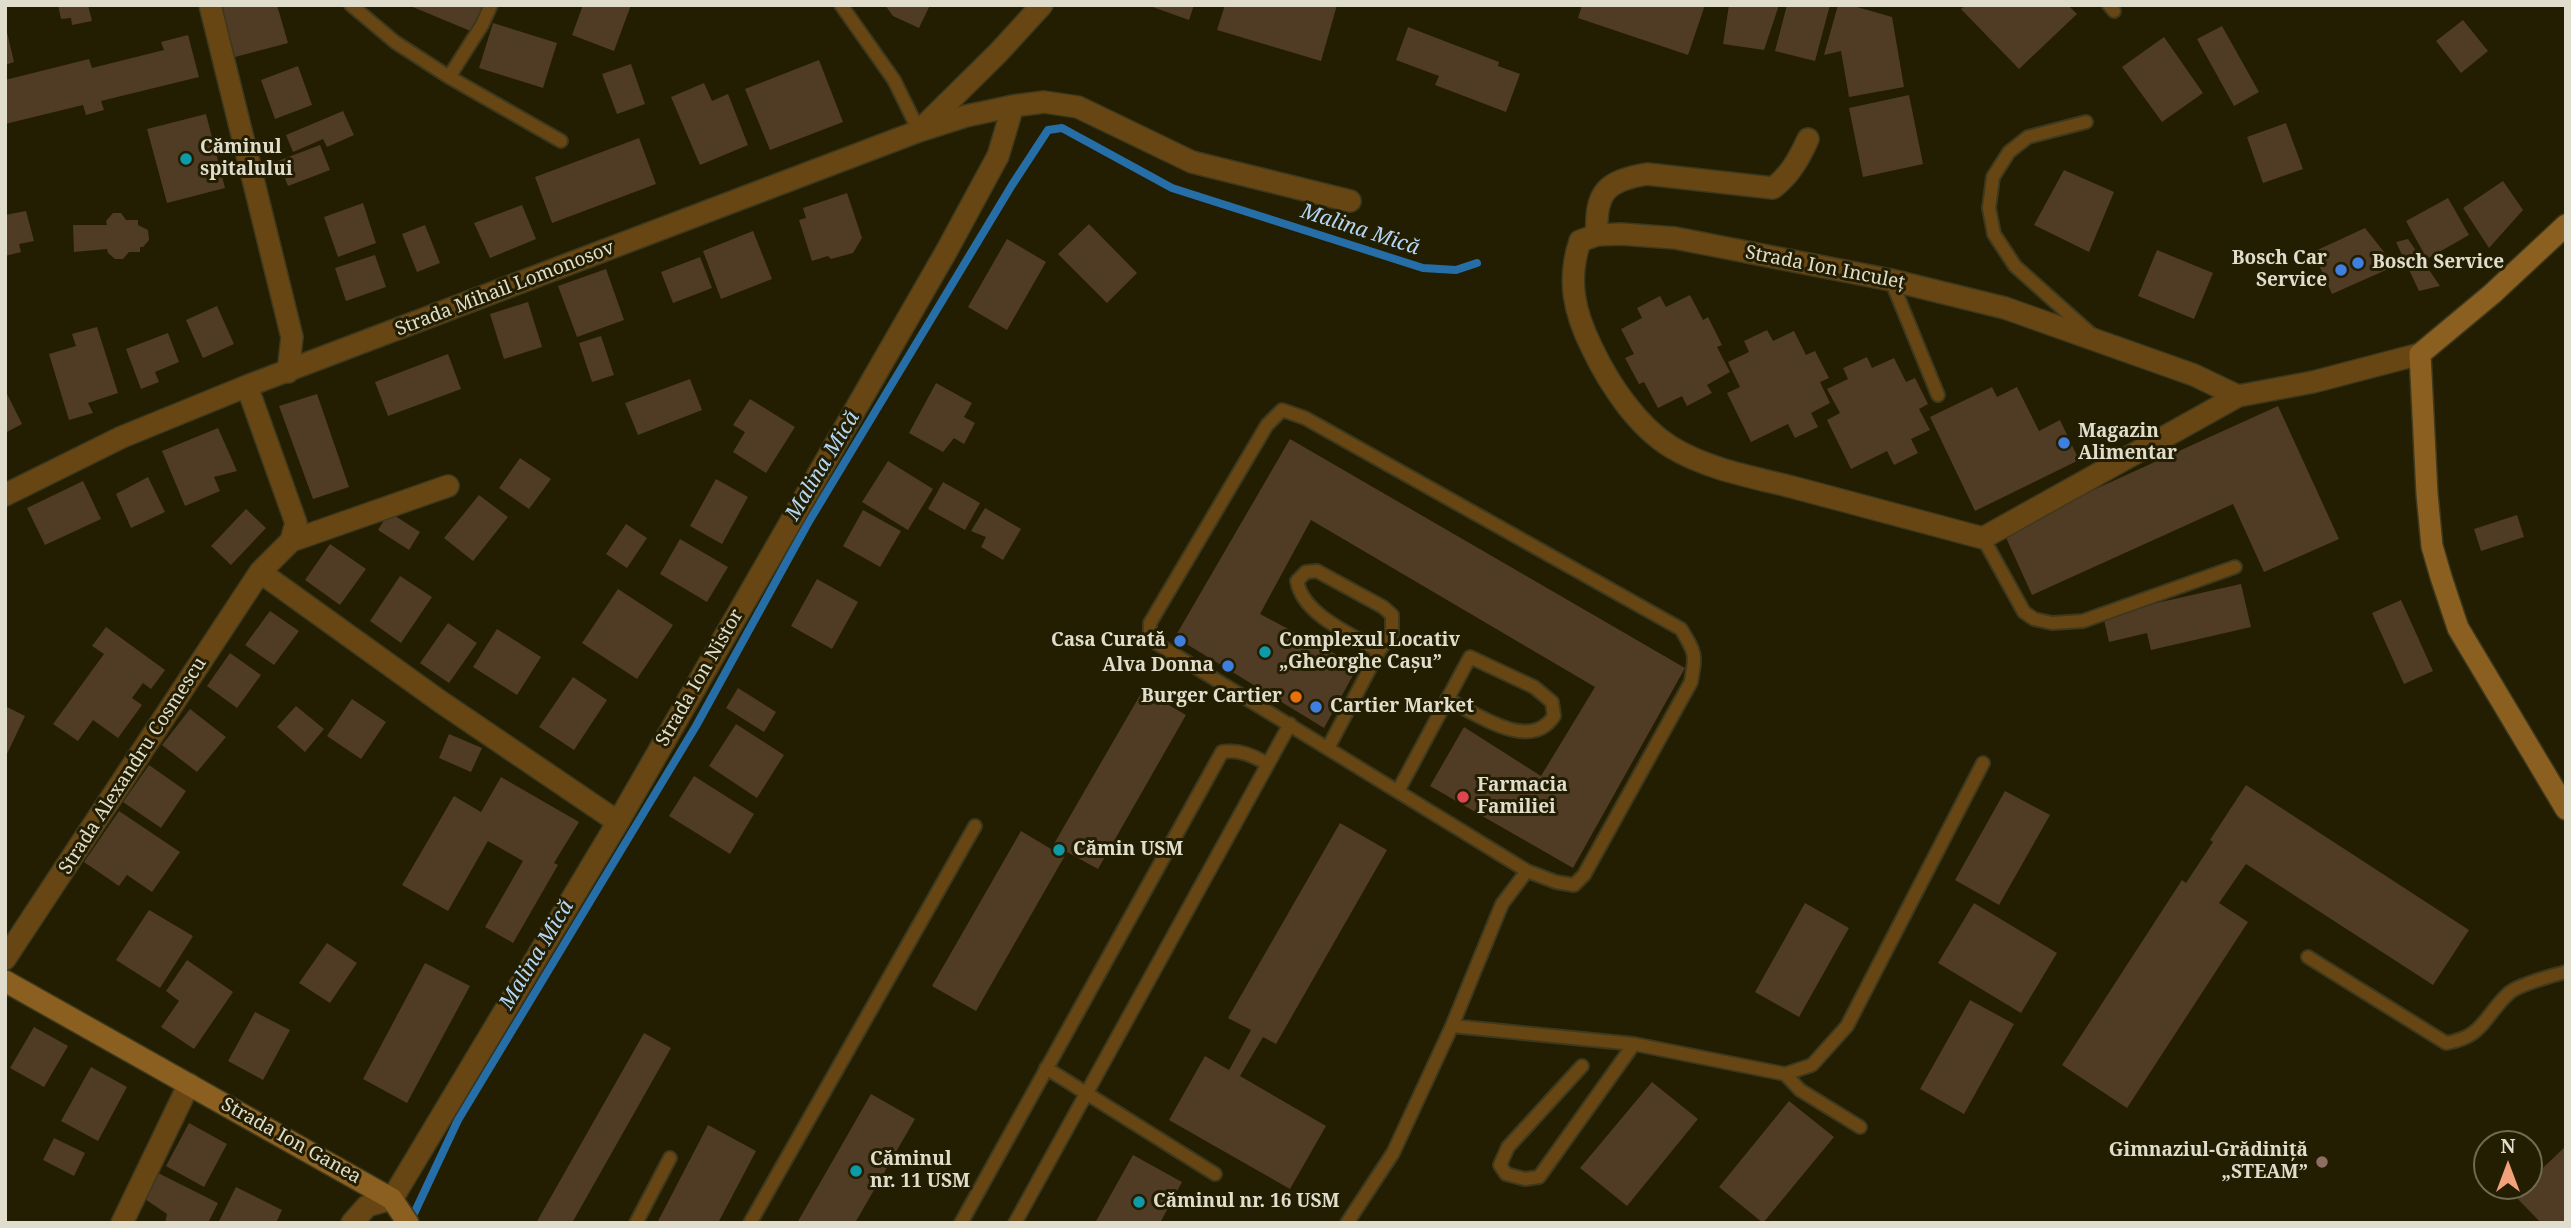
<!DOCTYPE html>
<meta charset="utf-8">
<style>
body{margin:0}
#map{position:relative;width:2571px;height:1228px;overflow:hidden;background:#231e02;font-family:"Noto Serif",serif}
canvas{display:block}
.frame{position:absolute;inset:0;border:7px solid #e0ddcc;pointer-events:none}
.north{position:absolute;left:2473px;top:1130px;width:70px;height:70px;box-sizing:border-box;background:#231e02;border:2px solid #6f6a53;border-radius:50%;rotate:0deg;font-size:19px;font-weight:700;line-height:28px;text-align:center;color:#e0ddcc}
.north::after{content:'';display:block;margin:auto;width:24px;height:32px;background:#f1a27b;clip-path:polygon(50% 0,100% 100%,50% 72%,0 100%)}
</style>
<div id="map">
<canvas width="2571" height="1228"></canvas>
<div class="frame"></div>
<div class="north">N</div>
</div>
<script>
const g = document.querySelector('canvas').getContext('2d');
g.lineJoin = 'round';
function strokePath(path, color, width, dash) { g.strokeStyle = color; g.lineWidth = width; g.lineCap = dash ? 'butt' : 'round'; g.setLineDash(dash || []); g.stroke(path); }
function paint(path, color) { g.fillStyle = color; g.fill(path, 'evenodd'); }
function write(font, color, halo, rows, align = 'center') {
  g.font = font + ' "Noto Serif",serif'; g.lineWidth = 6; g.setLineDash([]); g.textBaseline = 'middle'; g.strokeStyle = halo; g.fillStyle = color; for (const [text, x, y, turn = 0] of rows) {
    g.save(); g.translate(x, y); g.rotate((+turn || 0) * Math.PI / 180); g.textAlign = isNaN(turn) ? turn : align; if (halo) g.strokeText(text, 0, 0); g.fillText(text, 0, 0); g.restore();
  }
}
const stream = new Path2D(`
 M411 1220 458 1120 696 726 808 523 1012 185 1048 130 1062 128 1172 188 1423 268 1456 270 1477 263`);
const building = new Path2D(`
 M58 5H88L92 21 72 25 71 18 61 19Z
 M221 5H277L288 43 235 57Z
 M408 5H484L473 32Z
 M583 5H631L614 51 572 35Z
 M885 5H930L919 28 893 16Z
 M1147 5H1194L1189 20Z
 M1225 5H1337L1321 61 1217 30Z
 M1582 5H1705L1688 55 1578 18Z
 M1729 5H1779L1764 50 1723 44Z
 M1787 5H1830L1815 61 1775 51Z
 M1838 5H1850L1892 17 1904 87 1849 97 1841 51 1824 55Z
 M1966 5H2068L2077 14 2019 69 1961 9Z
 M2463 20 2488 51 2461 73 2436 41Z
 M493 23 557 43 543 88 479 68Z
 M2222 26 2259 92 2234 106 2197 39Z
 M1408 27 1499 62 1498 66 1520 74 1506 112 1435 85 1439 76 1396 60Z
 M6 28 14 62 5 65V29Z
 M188 35 199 77 101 101 104 110 86 115 83 105 5 124V80L89 59 92 68 164 50 161 42Z
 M2164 37 2203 93 2162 122 2122 67Z
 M819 60 843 122 770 150 745 89Z
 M631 64 645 104 617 114 602 74Z
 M298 66 312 105 275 119 261 80Z
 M704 83 712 101 728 94 748 145 700 165 671 97Z
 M1909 95 1923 164 1863 177 1849 108Z
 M343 111 354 135 327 147 323 139 293 152 286 135Z
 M206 114 225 188 167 203 147 129Z
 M2286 123 2303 169 2263 183 2247 137Z
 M639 138 656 184 552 223 535 177Z
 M320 145 330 170 288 186 278 161Z
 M2064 170 2114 192 2089 252 2034 225Z
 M2503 181 2523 210 2489 248 2463 208Z
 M847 193 862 238 853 253 831 259 828 256 812 261 799 220 806 218 803 208Z
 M2448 198 2469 235 2427 259 2406 221Z
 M363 203 376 243 338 257 324 217Z
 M522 205 536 239 490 258 474 223Z
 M26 211 34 241 19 244 21 252 5 256V215Z
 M113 213H121L126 220H138V225L148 230 149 240 143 247H140V252H129L123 259H115L108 253 107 249 74 252 73 225H107L106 221Z
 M1089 224 1137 273 1107 303 1058 254Z
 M425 225 440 263 417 272 402 234Z
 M2365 228 2395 266 2332 294 2313 252Z
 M753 231 772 279 721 299 703 251Z
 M1007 239 1046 262 1007 330 968 307Z
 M2408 239 2440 286 2419 291 2396 242Z
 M2157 250 2213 273 2194 319 2138 296Z
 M375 255 386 287 346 301 335 268Z
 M700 257 712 288 673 303 661 272Z
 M606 269 624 320 577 337 558 286Z
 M1690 295 1703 320 1708 317 1722 345 1717 347 1730 372 1707 385 1712 393 1687 406 1682 396 1658 408 1644 382 1639 384 1625 358 1634 354 1621 329 1642 318 1637 308 1660 296 1666 307Z
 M528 302 542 347 504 359 490 314Z
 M217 306 234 344 203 358 186 320Z
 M97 327 118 393 88 403 93 413 69 420 49 354 76 346 72 334Z
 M1767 330 1773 341 1794 331 1806 355 1815 351 1829 378 1820 382 1830 403 1811 413 1818 427 1795 438 1788 424 1751 442 1727 393 1740 387 1728 362 1749 352 1744 341Z
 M168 333 179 362 155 372 159 382 141 389 126 349Z
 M601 336 614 375 592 382 579 343Z
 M448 354 461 389 388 416 375 382Z
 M1867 357 1872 368 1894 358 1906 382 1915 378 1928 404 1919 409 1930 430 1911 439 1918 453 1894 465 1887 451 1851 469 1827 420 1840 413 1827 389 1848 379 1843 368Z
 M690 379 702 410 638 435 625 403Z
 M936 383 972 403 964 417 975 423 964 444 954 438 943 452 909 433Z
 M1992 387 1997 397 2017 387 2039 431 2060 420 2079 460 1975 511 1930 417Z
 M5 390 22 424 5 433Z
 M317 394 349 487 313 499 279 406Z
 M750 399 795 427 766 473 733 452 745 432 733 425Z
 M2278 406 2339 539 2264 572 2233 504 2032 595 2003 531Z
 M218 428 237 471 214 477 220 491 185 506 162 451Z
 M1290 439 1685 668 1573 868 1430 786 1464 727 1541 776 1595 687 1311 520 1260 614 1358 666 1324 728 1175 637Z
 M520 458 551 479 529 509 499 488Z
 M888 461 933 489 908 530 862 502Z
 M148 477 165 512 131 528 116 494Z
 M716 479 748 497 722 544 690 526Z
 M83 481 101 519 45 545 27 508Z
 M943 482 980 503 965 530 928 509Z
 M479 495 508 517 473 561 444 538Z
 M985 508 1021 529 1003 560 981 547 986 537 971 531Z
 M246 509 266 528 231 565 211 546Z
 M863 510 901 531 880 567 843 546Z
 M389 512 420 532 409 550 378 530Z
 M2517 515 2524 537 2481 551 2474 529Z
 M626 524 647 538 627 568 606 554Z
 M680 539 728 567 707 602 660 574Z
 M330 544 366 569 340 605 305 580Z
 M400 576 432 597 401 643 370 621Z
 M817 579 858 602 832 649 791 626Z
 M2241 584 2251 627 2151 650 2147 633 2109 642 2103 615Z
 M618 589 673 625 637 679 582 643Z
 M2401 600 2433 671 2404 684 2372 613Z
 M270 611 299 631 274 665 245 645Z
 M448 623 477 643 449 683 420 663Z
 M106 627 165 670 151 689 143 683 132 698 142 705 118 738 93 720 78 741 53 724 104 654 92 646Z
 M497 629 541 657 517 695 473 667Z
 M230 653 261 675 237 708 207 686Z
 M573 677 607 700 574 750 539 727Z
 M738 688 776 712 764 732 726 708Z
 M1143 690 1186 715 1098 869 1067 852 976 1011 932 986 1021 831 1051 849Z
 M352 699 386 722 361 759 327 736Z
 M5 706 25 716 5 758Z
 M296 706 324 729 305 752 277 727Z
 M190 709 226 737 197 772 162 745Z
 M736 724 784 755 757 798 709 766Z
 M449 734 482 748 471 772 439 758Z
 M149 765 186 791 161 828 123 802Z
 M694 776 754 814 730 854 669 816Z
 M501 777 579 822 554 863 558 865 513 943 485 927 523 861 488 841 448 911 402 885 454 796 481 812Z
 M2246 785 2469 930 2433 985 2246 864 2219 903 2248 922 2127 1108 2062 1065 2182 880 2186 883 2213 842 2210 840Z
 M2005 791 2050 815 1999 905 1955 880Z
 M119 811 180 852 152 892 127 875 119 886 84 862Z
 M1340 823 1387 850 1276 1044 1263 1037 1240 1076 1326 1126 1290 1189 1169 1120 1205 1056 1229 1070 1251 1030 1228 1018Z
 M1805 903 1849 928 1799 1017 1755 992Z
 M1974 903 2057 953 2021 1013 1938 963Z
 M149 910 193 936 160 988 116 960Z
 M327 943 357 963 330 1003 299 983Z
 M187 960 233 992 194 1049 161 1027 179 1001 166 991Z
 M425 963 470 986 407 1103 363 1079Z
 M1970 1000 2014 1024 1964 1114 1920 1089Z
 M255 1012 290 1030 263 1080 228 1061Z
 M34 1027 68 1046 44 1087 10 1068Z
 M644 1033 671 1048 572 1223H536Z
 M91 1067 127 1087 98 1141 61 1121Z
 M1652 1082 1698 1119 1627 1206 1580 1168Z
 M871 1094 915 1119 855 1223H797Z
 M1789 1101 1834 1137 1763 1223 1719 1187Z
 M189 1123 227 1144 204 1187 166 1166Z
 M708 1125 756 1151 718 1223H657Z
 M54 1138 85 1153 74 1176 43 1160Z
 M2566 1146V1223H2541L2514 1195 2524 1186H2529V1181Z
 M1133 1155 1182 1182 1160 1223H1095Z
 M158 1173 218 1203 208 1223H165L167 1214 145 1199Z
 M236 1187 282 1210 276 1223H218Z`);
const lane = new Path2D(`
 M351 5 395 42 449 77 561 141
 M841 5 894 80 919 131
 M2109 5 2114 11
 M449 77 482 25 491 5
 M2086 122 2028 137 2009 152 1993 177 1989 208 1994 234 2015 266 2091 334
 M1891 280 1938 395
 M1282 410 1305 418 1681 629C1696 654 1696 654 1691 682L1584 875 1574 885 1556 882 1527 871 1156 643 1150 634V623L1267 425Z
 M1983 538 2024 612 2034 619 2052 623 2083 621 2235 567
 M1328 748 1379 651 1392 633V615L1383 607 1317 571 1306 572 1297 581C1303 615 1351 634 1379 651
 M1398 791 1470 657 1534 687 1552 702 1554 716C1530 753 1477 714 1447 699
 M1527 871 1502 904 1452 1026 1634 1044 1785 1074 1812 1065 1847 1026 1983 763
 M2308 957 2446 1043C2484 1037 2484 1016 2509 993 2518 985 2553 975 2566 972
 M1582 1066 1508 1147 1500 1165 1506 1174 1525 1179 1539 1177 1634 1044
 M1046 1068 1215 1174
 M1785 1074 1800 1090 1860 1127
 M636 1223 670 1158
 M750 1223 975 826
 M961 1223 1222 752C1240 749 1253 756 1268 764
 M1015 1223 1290 724
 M1347 1223 1393 1153 1452 1026`);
const street = new Path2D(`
 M210 5 292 337 288 372
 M923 127 998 53 1042 5
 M1597 235C1595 193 1605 181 1647 174L1773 188C1790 175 1799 159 1808 139
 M2238 396 1983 538C1920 521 1856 504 1792 487 1752 477 1707 469 1671 447 1637 426 1609 384 1592 348 1574 312 1567 280 1580 241L1597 235 1621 234 1675 238 1891 280 2005 308 2194 375 2238 396 2313 382 2420 354
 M5 495 122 437 247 386 919 131 966 116 1013 106 1044 102 1078 107 1192 162 1350 201
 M291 541 448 486
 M260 572 441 702 618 822
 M5 959 260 572 291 541 296 523 247 386
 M122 1223 189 1084
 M352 1223 367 1206 392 1199 618 822 946 252 998 156 1013 106`);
const secondary = new Path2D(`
 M2566 225 2492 294 2420 354 2427 494 2432 546 2441 577 2458 628 2566 809
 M5 981 392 1199 408 1223`);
const markers = [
 [186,159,7,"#0f9aa8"],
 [2358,263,7,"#3f7fe0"],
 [2341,270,7,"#3f7fe0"],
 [2064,443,7,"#3f7fe0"],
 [1180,641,7,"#3f7fe0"],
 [1265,652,7,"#0f9aa8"],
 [1228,666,7,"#3f7fe0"],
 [1296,697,7,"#e8710a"],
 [1316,707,7,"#3f7fe0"],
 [1463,797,7,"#e0444e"],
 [1059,850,7,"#0f9aa8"],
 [2322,1162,7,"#8d6e63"],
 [856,1171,7,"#0f9aa8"],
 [1139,1202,7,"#0f9aa8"]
];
const poiNames = [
 ["Căminul",200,148],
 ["spitalului",200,170],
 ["Bosch Car",2327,259,"right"],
 ["Service",2327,281,"right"],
 ["Bosch Service",2372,263],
 ["Magazin",2078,432],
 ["Alimentar",2078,454],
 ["Casa Curată",1166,641,"right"],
 ["Complexul Locativ",1279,641],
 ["„Gheorghe Cașu”",1279,663],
 ["Alva Donna",1214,666,"right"],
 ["Burger Cartier",1282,697,"right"],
 ["Cartier Market",1330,707],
 ["Farmacia",1477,786],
 ["Familiei",1477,808],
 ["Cămin USM",1073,850],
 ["Gimnaziul-Grădiniță",2308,1151,"right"],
 ["„STEAM”",2308,1173,"right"],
 ["Căminul",870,1160],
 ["nr. 11 USM",870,1182],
 ["Căminul nr. 16 USM",1153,1202]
];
const streetNames = [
 ["Strada Ion Inculeț",1825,268,11],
 ["Strada Mihail Lomonosov",505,289,-21],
 ["Strada Ion Nistor",700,678,-60],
 ["Strada Alexandru Cosmescu",133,766,-57],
 ["Strada Ion Ganea",291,1141,29]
];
const waterNames = [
 ["Malina Mică",1360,230,18],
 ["Malina Mică",823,466,-59],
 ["Malina Mică",537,955,-59]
];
strokePath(stream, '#266ea8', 8);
paint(building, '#503b24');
strokePath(lane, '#3d391e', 16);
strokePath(street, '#3d391e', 24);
strokePath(secondary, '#3d391e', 24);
strokePath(lane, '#684614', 12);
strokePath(street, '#684614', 21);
strokePath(secondary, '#8a5f20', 21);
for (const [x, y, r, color] of markers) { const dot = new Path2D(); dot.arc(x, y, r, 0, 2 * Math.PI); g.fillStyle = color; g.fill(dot); strokePath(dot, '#231e02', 2.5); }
write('bold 19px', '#e0ddcc', '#231e02', poiNames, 'left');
write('19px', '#e0ddcc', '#231e02', streetNames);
write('italic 21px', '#b3d6f6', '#231e02', waterNames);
</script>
